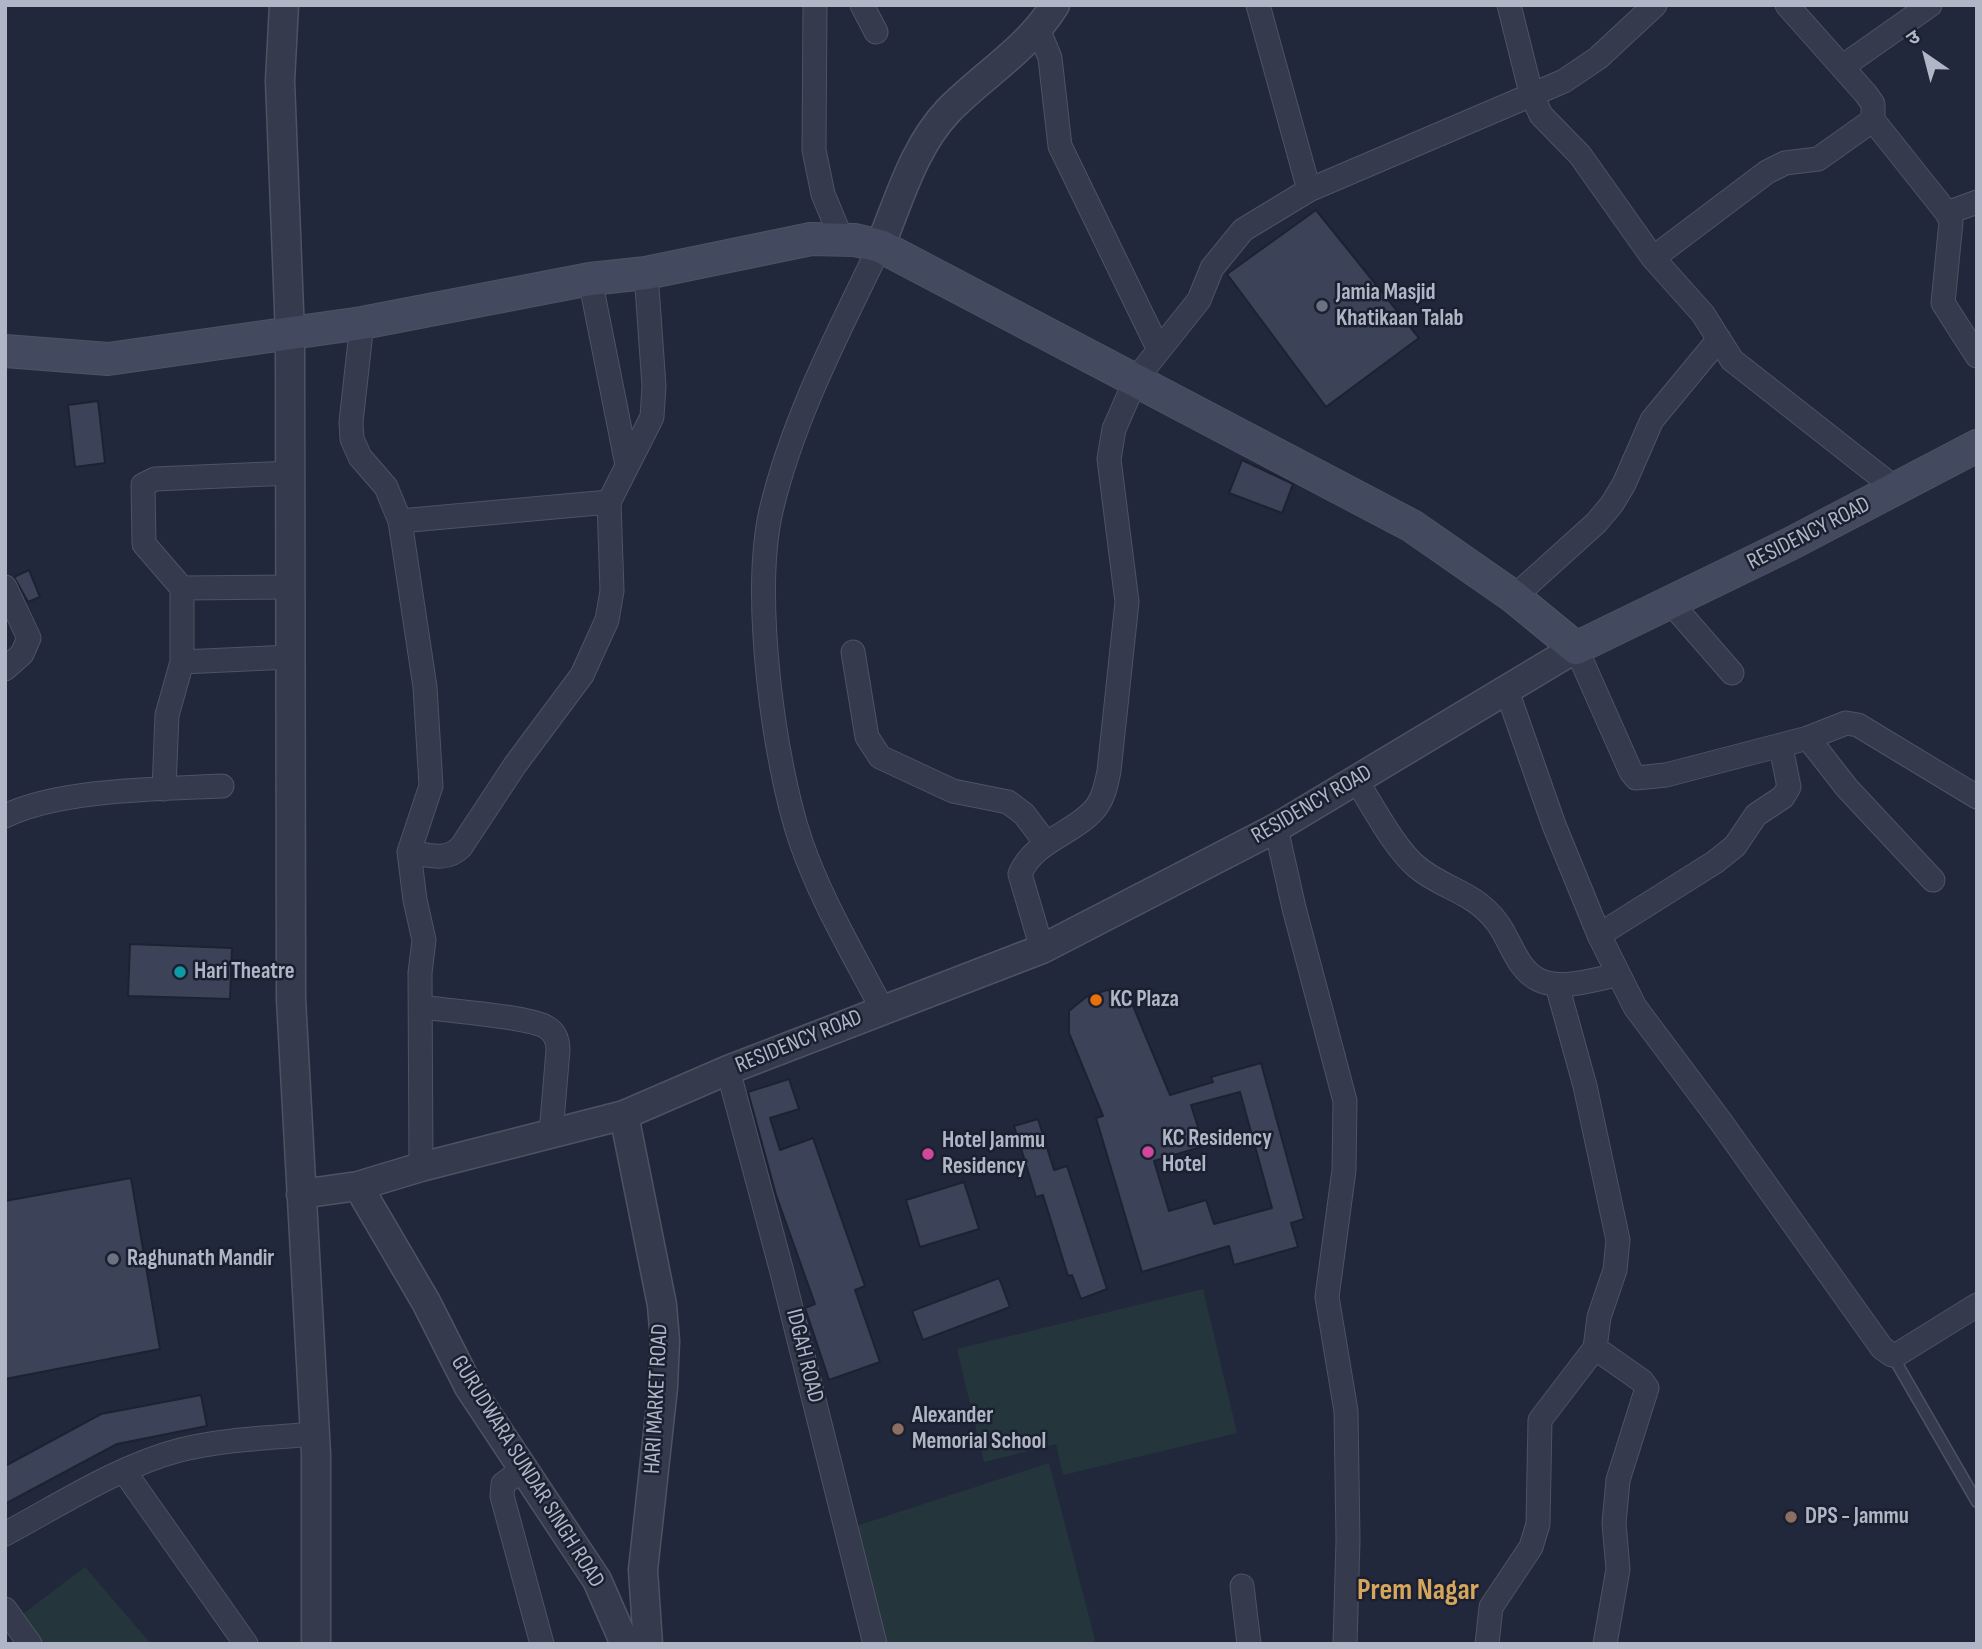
<!DOCTYPE html>
<meta charset="utf-8">
<style>
body{margin:0}
#map{position:relative;width:1982px;height:1649px;overflow:hidden;background:#22283b;font-family:"Sofia Sans Condensed","Noto Sans Devanagari",sans-serif}
canvas{display:block}
.frame{position:absolute;inset:0;border:7px solid #b1b6c7;pointer-events:none}
.north{position:absolute;left:1891px;top:21px;width:70px;height:70px;-webkit-text-stroke:5px #1b2030;paint-order:stroke;rotate:325deg;font-size:19px;font-weight:700;line-height:28px;text-align:center;color:#b1b6c7}
.north::after{content:'';display:block;margin:auto;width:24px;height:32px;background:#b1b6c7;clip-path:polygon(50% 0,100% 100%,50% 72%,0 100%)}
</style>
<div id="map">
<canvas width="1982" height="1649"></canvas>
<div class="frame"></div>
<div class="north">उ</div>
</div>
<script>
const g = document.querySelector('canvas').getContext('2d');
g.lineJoin = 'round';
function paint(path, color) { g.fillStyle = color; g.fill(path, 'evenodd'); }
function strokePath(path, color, width, dash) { g.strokeStyle = color; g.lineWidth = width; g.lineCap = dash ? 'butt' : 'round'; g.setLineDash(dash || []); g.stroke(path); }
function write(font, color, halo, rows, align = 'center') {
  g.font = font + ' "Sofia Sans Condensed",sans-serif'; g.lineWidth = 5; g.setLineDash([]); g.textBaseline = 'middle'; g.strokeStyle = halo; g.fillStyle = color; for (const [text, x, y, turn = 0] of rows) {
    g.save(); g.translate(x, y); g.rotate((+turn || 0) * Math.PI / 180); g.textAlign = isNaN(turn) ? turn : align; if (halo) g.strokeText(text, 0, 0); g.fillText(text, 0, 0); g.restore();
  }
}
const green = new Path2D(`
 M1203 1289 1237 1433 1063 1475 1056 1444 984 1462 957 1349Z
 M1049 1463 1096 1644H879L847 1529Z
 M85 1567 151 1644H19L6 1627Z`);
const building = new Path2D(`
 M1316 210 1419 338 1326 407 1227 274Z
 M98 401 105 463 75 467 68 405Z
 M1242 460 1293 484 1282 513 1229 493Z
 M29 570 40 597 28 602 14 577Z
 M130 944 232 948 230 999 128 996Z
 M1107 990 1129 996 1170 1095 1213 1082 1211 1077 1261 1063 1304 1219 1291 1223 1298 1247 1234 1265 1229 1246 1142 1272 1096 1118 1103 1116 1069 1033V1011L1086 997ZM1240 1092 1272 1208 1214 1224 1206 1200 1169 1211 1154 1161 1204 1146 1191 1105Z
 M789 1079 799 1109 770 1118 780 1150 813 1138 865 1286 855 1290 880 1362 829 1380 805 1308 815 1304 776 1195 748 1092Z
 M1038 1119 1054 1170 1067 1166 1107 1289 1081 1299 1072 1275 1068 1276 1043 1195 1036 1197 1014 1126Z
 M131 1178 160 1349 5 1379V1201Z
 M964 1182 979 1229 920 1247 906 1200Z
 M999 1278 1010 1307 923 1340 912 1311Z
 M201 1395 207 1426 117 1444 5 1504V1466L101 1414Z`);
const service = new Path2D(`
 M1892 1355 1977 1502`);
const minor = new Path2D(`
 M815 5 814 150 823 194 842 240
 M862 5 876 32
 M1258 5 1309 190
 M1509 5 1531 93 1541 115 1580 155 1653 258 1703 314 1732 360 1896 489
 M1787 5 1866 94 1873 104V120L1947 213 1951 222 1943 303 1977 356
 M1039 31 1050 58 1060 146 1158 348
 M1842 67 1930 5
 M1947 213 1977 202
 M880 246C839 331 793 418 771 511 752 595 773 760 801 842 821 900 854 955 882 1009
 M1653 258 1767 172 1785 163 1818 159 1873 120
 M590 279 627 465
 M362 323 351 422 352 439 360 457 386 487 400 521 425 687 431 786 409 852 415 900 424 940 420 973 421 1167
 M400 521 609 502
 M5 587 29 638 22 654 5 669
 M182 588 290 587
 M1514 597 1596 523 1612 504 1624 484 1652 420 1719 339
 M1671 603 1732 673
 M1576 648 1631 772 1636 778 1666 775 1808 738
 M853 652 867 737 880 757 953 791 1008 802 1024 814 1046 843
 M182 662 290 657
 M1507 691 1554 825 1599 935 1635 1007 1721 1122 1882 1348 1892 1355 1898 1354 1977 1305
 M1356 780C1373 806 1394 848 1417 867 1443 889 1473 891 1496 921 1511 940 1516 969 1539 980 1562 991 1594 979 1618 975
 M164 789 167 715 182 662V588L144 544 143 485 155 479 290 473
 M5 816C61 789 160 789 222 786
 M1276 828 1294 908 1345 1101 1344 1170 1327 1297 1346 1411 1348 1540 1345 1644
 M409 852C429 855 446 862 461 847L515 765 582 675 607 620 612 591 609 502 652 417 654 386 646 273
 M1933 880 1847 788 1808 738 1846 723 1858 725 1977 797
 M1599 935 1715 862 1735 846 1756 815 1783 797 1789 787 1781 747
 M1042 949 1020 874C1033 842 1070 835 1092 812 1103 801 1106 786 1109 771L1127 602 1109 459 1114 429 1136 379 1199 300 1212 268 1243 230 1309 190 1564 81 1598 58 1655 5
 M422 1007C448 1011 527 1016 546 1027 555 1032 558 1040 558 1050L551 1133
 M728 1070 782 1272 875 1644
 M1595 1348 1642 1381 1647 1388 1618 1480 1614 1523 1618 1569 1605 1644
 M523 1469 503 1484 502 1496 542 1644
 M124 1471 246 1644
 M5 1534C61 1504 119 1466 180 1450 224 1439 270 1438 314 1434
 M1242 1586 1249 1644
 M5 1609 30 1644
 M1487 1644 1491 1607 1531 1547 1538 1524 1540 1420 1595 1348 1599 1317 1615 1270 1618 1240 1585 1086 1557 985`);
const tertiary = new Path2D(`
 M284 5 280 81 290 335 291 999 316 1454V1644
 M880 246C899 201 913 148 948 111 983 75 1028 49 1055 5
 M624 1115 662 1305 665 1341 663 1387 643 1570 648 1644
 M358 1186 426 1302 469 1387 597 1580 625 1644
 M301 1194 358 1186 421 1167 624 1115 728 1070 1042 949 1276 828 1576 648`);
const secondary = new Path2D(`
 M5 351 108 359 362 323 590 279 646 273 811 239 855 240 880 246 1412 526 1514 597 1576 648 1790 544 1977 446`);
const markers = [
 [1322,306,7,"#6b7280"],
 [180,972,7,"#0f9aa8"],
 [1096,1000,7,"#e8710a"],
 [1148,1152,7,"#d1479c"],
 [928,1154,7,"#d1479c"],
 [113,1259,7,"#6b7280"],
 [898,1429,7,"#8d6e63"],
 [1791,1517,7,"#8d6e63"]
];
const poiNames = [
 ["Jamia Masjid",1336,293],
 ["Khatikaan Talab",1336,319],
 ["Hari Theatre",194,972],
 ["KC Plaza",1110,1000],
 ["KC Residency",1162,1139],
 ["Hotel",1162,1165],
 ["Hotel Jammu",942,1141],
 ["Residency",942,1167],
 ["Raghunath Mandir",127,1259],
 ["Alexander",912,1416],
 ["Memorial School",912,1442],
 ["DPS - Jammu",1805,1517]
];
const streetNames = [
 ["RESIDENCY ROAD",1809,534,-27],
 ["RESIDENCY ROAD",1312,805,-30],
 ["RESIDENCY ROAD",799,1042,-22],
 ["IDGAH ROAD",804,1356,76],
 ["HARI MARKET ROAD",657,1399,-87],
 ["GURUDWARA SUNDAR SINGH ROAD",527,1472,58]
];
const districtNames = [
 ["Prem Nagar",1418,1591]
];
paint(green, '#24363c');
paint(building, '#3c4359');
strokePath(building, '#1d2232', 2);
strokePath(service, '#4e5363', 13);
strokePath(minor, '#4e5363', 25);
strokePath(tertiary, '#4e5363', 31);
strokePath(secondary, '#4e5363', 34);
strokePath(service, '#353b4c', 10);
strokePath(minor, '#353b4c', 23);
strokePath(tertiary, '#353b4c', 28);
strokePath(secondary, '#43495f', 32);
for (const [x, y, r, color] of markers) { const dot = new Path2D(); dot.arc(x, y, r, 0, 2 * Math.PI); g.fillStyle = color; g.fill(dot); strokePath(dot, '#1b2030', 2.5); }
write('bold 23px', '#b1b6c7', '#1b2030', poiNames, 'left');
write('23px', '#b1b6c7', '#1b2030', streetNames);
write('bold 30px', '#d7a65d', '#1b2030', districtNames);
</script>
